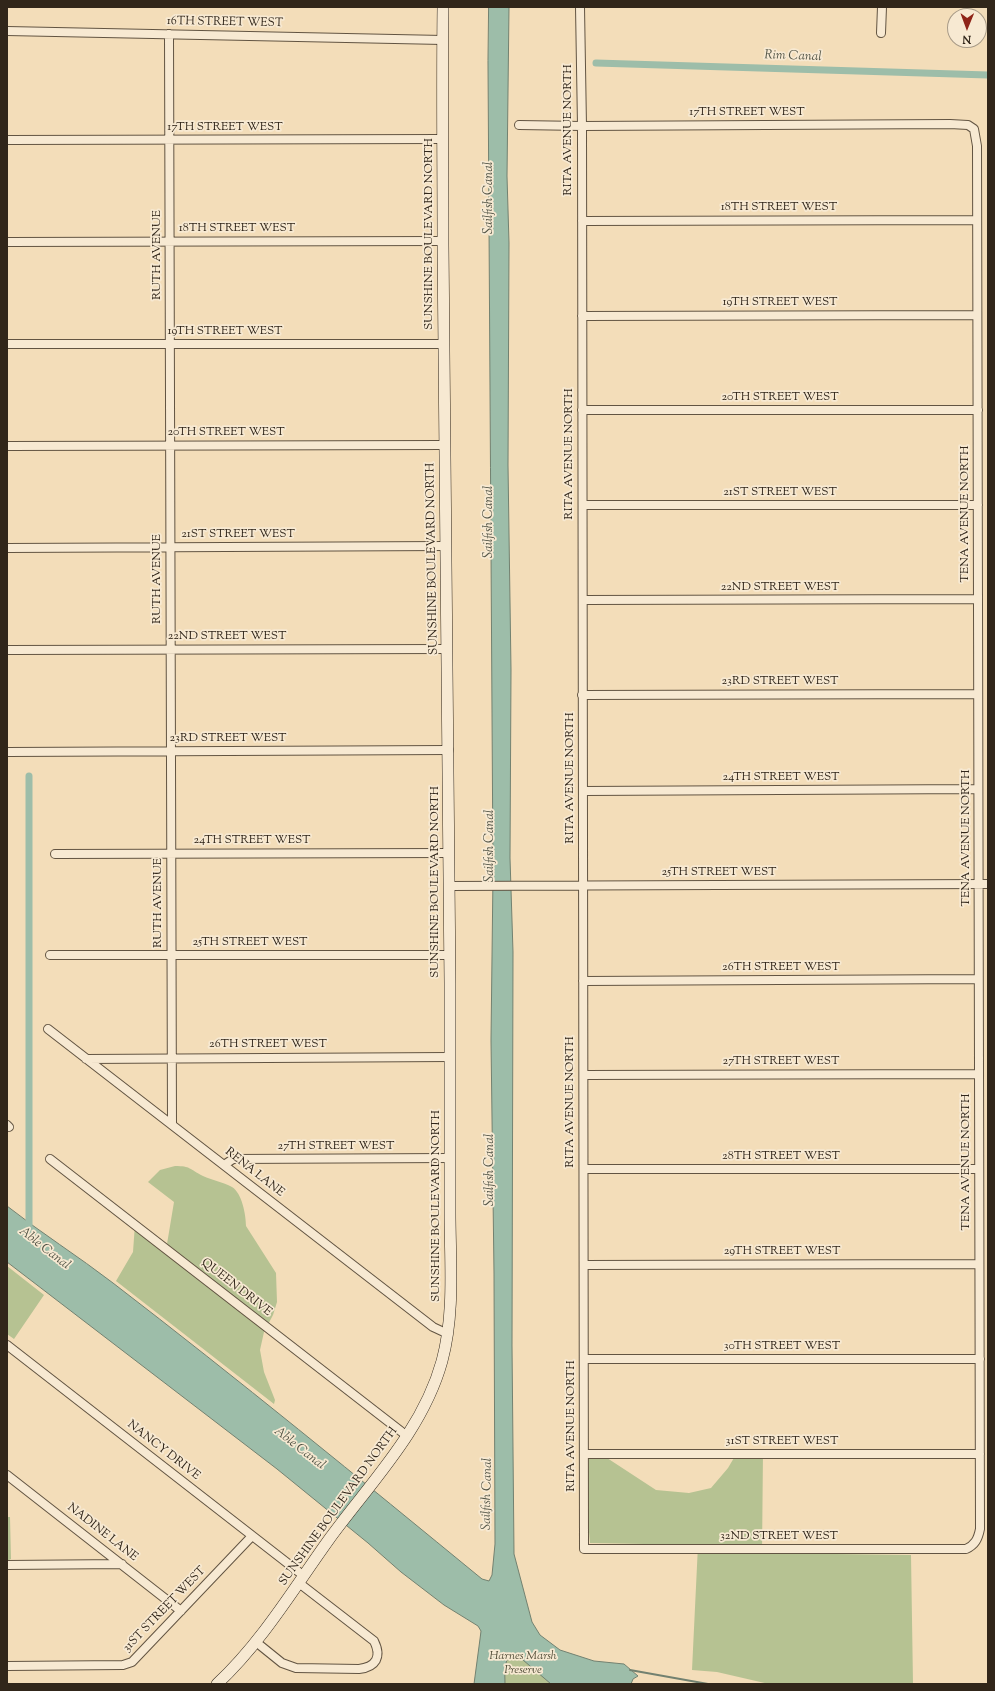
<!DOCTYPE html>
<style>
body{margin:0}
#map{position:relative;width:995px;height:1691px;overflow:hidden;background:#f3ddb9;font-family:"Sorts Mill Goudy",serif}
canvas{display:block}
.frame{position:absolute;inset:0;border:8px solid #31261a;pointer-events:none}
.north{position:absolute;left:947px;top:8px;width:40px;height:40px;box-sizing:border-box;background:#f7e9d2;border:1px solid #a89b88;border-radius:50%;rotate:181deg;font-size:11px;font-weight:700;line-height:16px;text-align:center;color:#31261a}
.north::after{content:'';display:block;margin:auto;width:14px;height:18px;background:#8f2418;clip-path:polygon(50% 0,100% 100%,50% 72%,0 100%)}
</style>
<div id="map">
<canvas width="995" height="1691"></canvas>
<div class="frame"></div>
<div class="north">N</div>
</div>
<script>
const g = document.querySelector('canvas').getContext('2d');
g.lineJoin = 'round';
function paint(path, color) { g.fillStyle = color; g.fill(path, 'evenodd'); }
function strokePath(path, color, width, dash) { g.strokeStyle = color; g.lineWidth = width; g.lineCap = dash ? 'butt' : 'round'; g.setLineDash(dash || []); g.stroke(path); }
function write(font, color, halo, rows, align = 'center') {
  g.font = font + ' "Sorts Mill Goudy",serif'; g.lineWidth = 3.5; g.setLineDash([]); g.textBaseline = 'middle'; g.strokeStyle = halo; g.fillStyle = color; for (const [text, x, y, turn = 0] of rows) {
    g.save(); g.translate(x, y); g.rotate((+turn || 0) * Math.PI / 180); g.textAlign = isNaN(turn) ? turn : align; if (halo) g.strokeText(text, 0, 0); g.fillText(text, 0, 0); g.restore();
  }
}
const green = new Path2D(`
 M175 1166C191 1166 189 1169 203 1176 212 1180 223 1182 232 1187 242 1193 246 1215 246 1226L276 1273 277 1302 273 1315 264 1332 260 1350 264 1372 275 1400 274 1404 116 1281 133 1252 135 1224 167 1244 174 1202 148 1182 160 1170Z
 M7 1266 44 1295 14 1339 7 1334Z
 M738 1451H763L762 1553 911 1555 913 1684H769L717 1672 692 1670 698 1545 590 1543 583 1468 584 1453 604 1456 656 1490 689 1493 711 1488 728 1468Z
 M7 1517H10L11 1559 7 1561Z
 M506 1624 564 1670 633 1684H500Z`);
const water = new Path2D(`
 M489 7H509L507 176 509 243 508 465 511 670 510 858 513 952 512 1345 514 1554 532 1622 540 1635 560 1650 594 1661 624 1664 638 1676 633 1679 631 1684H551L516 1654H511C503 1663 505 1673 505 1684H474L480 1639 481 1631 478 1626 444 1605 401 1572 368 1543 277 1469 7 1262V1206C41 1233 78 1256 113 1283 238 1379 360 1479 482 1579L489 1581 492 1575 495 1544 494 1273 491 1040 493 874 488 61Z`);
const stream = new Path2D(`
 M630 1670 708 1684`);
const canal = new Path2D(`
 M596 63 988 75
 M29 1232V776`);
const street = new Path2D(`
 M7 31 443 40
 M881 33 882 7
 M169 34 172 1124
 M519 125 582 126 950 124 968 125 974 129 977 146 980 1529C978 1539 975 1545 966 1549H584L582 126 580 7
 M7 140 443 139
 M582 221 977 220
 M7 242 443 241
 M582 316 977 315
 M7 344H444
 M582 410H978
 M7 446 444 445
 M583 505H978
 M7 548 446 546
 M583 600 978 599
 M7 650 447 649
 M582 695 978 694
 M7 752 449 750
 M583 791 978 789
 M55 854 449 853
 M449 886 988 884
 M50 955H450
 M583 981 978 979
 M48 1029 433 1327 448 1334
 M86 1059 450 1057
 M584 1075 978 1074
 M7 1125 9 1127
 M50 1159 407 1436
 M224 1165 233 1159 450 1158
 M584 1169H979
 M584 1265 979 1264
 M7 1345 304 1576
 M584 1359H980
 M584 1454H980
 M7 1475 181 1611
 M7 1565 122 1564
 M256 1642 282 1663 296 1668 359 1669C376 1667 382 1657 374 1641L299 1583
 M7 1666 123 1665 132 1662 252 1536`);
const secondary = new Path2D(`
 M217 1684C262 1642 294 1588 330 1538 371 1482 423 1430 442 1361 455 1313 450 1262 450 1212 450 1136 450 1060 450 983 449 737 444 491 443 245 443 165 442 86 443 7`);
const streetNames = [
 ["16TH STREET WEST",225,23,1],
 ["17TH STREET WEST",747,113],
 ["17TH STREET WEST",225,128],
 ["RITA AVENUE NORTH",569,130,-90],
 ["18TH STREET WEST",779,208],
 ["18TH STREET WEST",237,229],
 ["SUNSHINE BOULEVARD NORTH",430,234,-90],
 ["RUTH AVENUE",158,255,-90],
 ["19TH STREET WEST",780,303],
 ["19TH STREET WEST",225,332],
 ["20TH STREET WEST",780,398],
 ["20TH STREET WEST",226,433],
 ["RITA AVENUE NORTH",570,454,-90],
 ["21ST STREET WEST",780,493],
 ["TENA AVENUE NORTH",966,514,-90],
 ["21ST STREET WEST",238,535],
 ["SUNSHINE BOULEVARD NORTH",433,559,-91],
 ["RUTH AVENUE",158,579,-90],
 ["22ND STREET WEST",780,588],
 ["22ND STREET WEST",227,637],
 ["23RD STREET WEST",780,682],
 ["23RD STREET WEST",228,739],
 ["RITA AVENUE NORTH",571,778,-90],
 ["24TH STREET WEST",781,778],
 ["TENA AVENUE NORTH",967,838,-90],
 ["24TH STREET WEST",252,841],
 ["25TH STREET WEST",719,873],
 ["SUNSHINE BOULEVARD NORTH",436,882,-90],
 ["RUTH AVENUE",159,903,-90],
 ["25TH STREET WEST",250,943],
 ["26TH STREET WEST",781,968],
 ["26TH STREET WEST",268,1045],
 ["27TH STREET WEST",781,1062],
 ["RITA AVENUE NORTH",571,1102,-90],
 ["27TH STREET WEST",336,1147],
 ["28TH STREET WEST",781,1157],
 ["TENA AVENUE NORTH",967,1162,-90],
 ["RENA LANE",254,1173,38],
 ["SUNSHINE BOULEVARD NORTH",437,1206,-90],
 ["29TH STREET WEST",782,1252],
 ["QUEEN DRIVE",236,1288,38],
 ["30TH STREET WEST",782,1347],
 ["RITA AVENUE NORTH",572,1426,-90],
 ["31ST STREET WEST",782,1442],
 ["NANCY DRIVE",163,1451,38],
 ["SUNSHINE BOULEVARD NORTH",339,1507,-54],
 ["NADINE LANE",102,1533,38],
 ["32ND STREET WEST",779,1537],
 ["31ST STREET WEST",165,1610,-46]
];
const parkNames = [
 ["Harnes Marsh",523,1657],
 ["Preserve",523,1671]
];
const waterNames = [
 ["Rim Canal",793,57,2],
 ["Sailfish Canal",490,198,-90],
 ["Sailfish Canal",490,522,-90],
 ["Sailfish Canal",491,846,-90],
 ["Sailfish Canal",491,1170,-90],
 ["Able Canal",44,1249,38],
 ["Able Canal",299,1449,38],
 ["Sailfish Canal",488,1494,-89]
];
paint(green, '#b6c292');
paint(water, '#9dbda9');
strokePath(water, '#728170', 1);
strokePath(stream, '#728170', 2);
strokePath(canal, '#9dbda9', 7);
strokePath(street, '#625442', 10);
strokePath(secondary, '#31261a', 12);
strokePath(street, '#f7e9d2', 8);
strokePath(secondary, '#f7e9d2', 11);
write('12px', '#31261a', '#f7e9d2', streetNames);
write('italic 12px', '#524d38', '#f7e9d2', parkNames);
write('italic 13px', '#515345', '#f7e9d2', waterNames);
</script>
